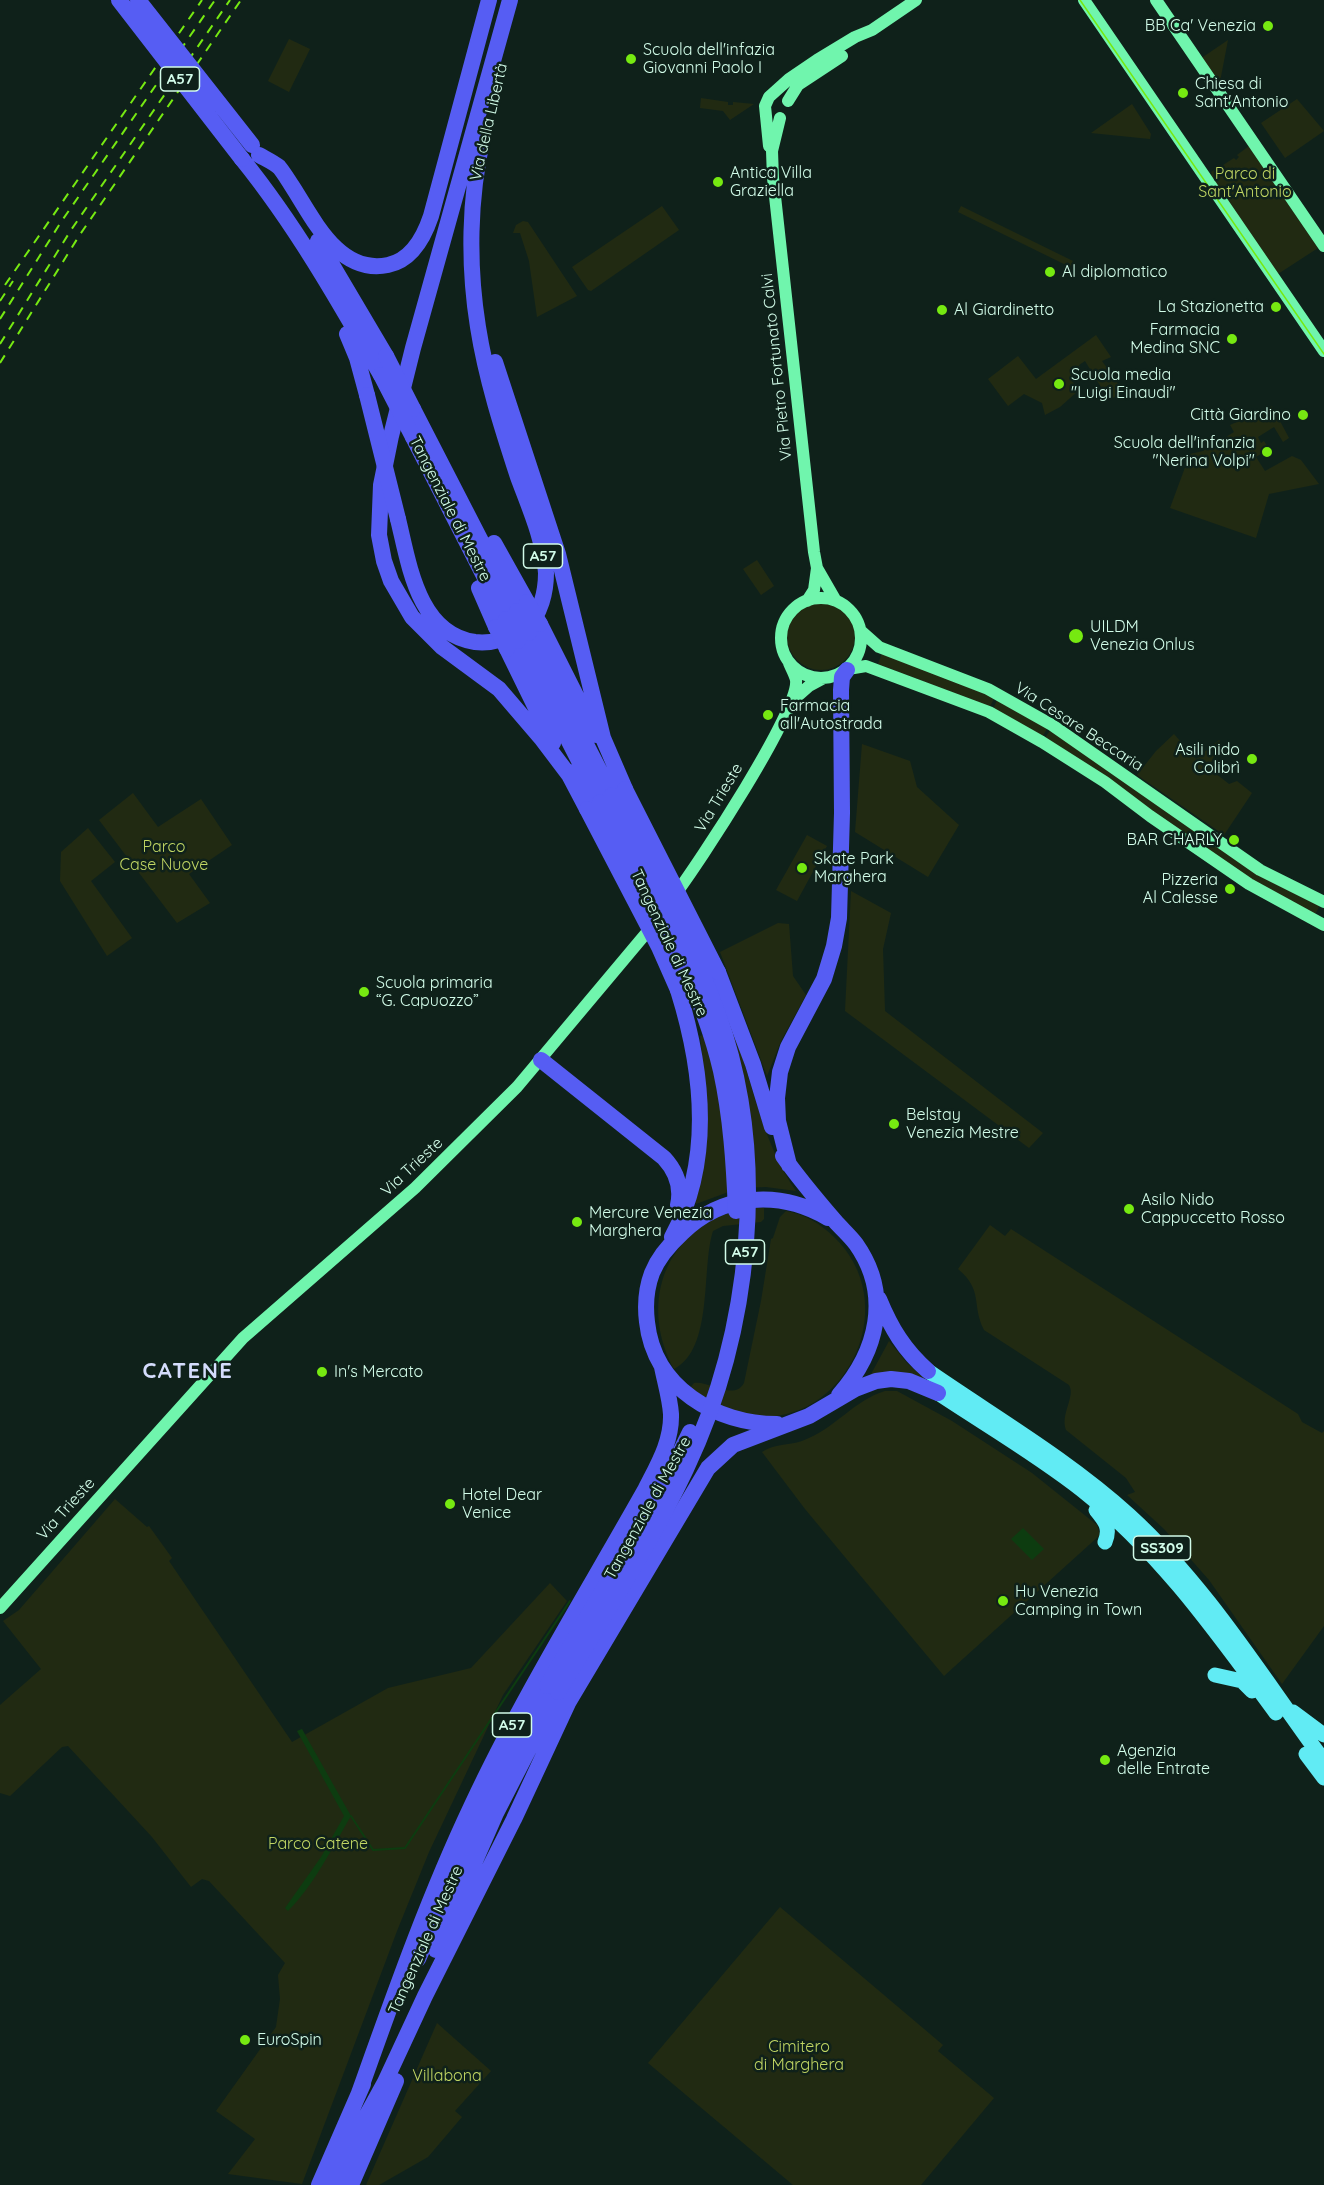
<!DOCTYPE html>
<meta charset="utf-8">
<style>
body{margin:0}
canvas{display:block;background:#0f211a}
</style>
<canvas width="1324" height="2185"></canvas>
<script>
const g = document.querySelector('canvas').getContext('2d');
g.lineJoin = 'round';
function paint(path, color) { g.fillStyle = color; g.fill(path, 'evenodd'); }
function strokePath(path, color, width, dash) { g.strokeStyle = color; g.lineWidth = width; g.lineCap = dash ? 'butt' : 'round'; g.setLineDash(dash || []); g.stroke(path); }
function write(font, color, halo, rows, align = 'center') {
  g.font = font + ' Quicksand,sans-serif'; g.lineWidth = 5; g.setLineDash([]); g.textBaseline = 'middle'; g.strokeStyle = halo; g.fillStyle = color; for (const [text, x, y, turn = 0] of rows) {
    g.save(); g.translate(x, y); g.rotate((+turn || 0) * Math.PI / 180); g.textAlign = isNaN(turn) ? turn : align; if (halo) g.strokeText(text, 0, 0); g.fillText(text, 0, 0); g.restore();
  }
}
const green = new Path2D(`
 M289 39 310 49 289 92 268 81Z
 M1228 40 1219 87 1200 59Z
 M701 98 728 102V105H733V102L754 104 730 120 723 111 700 108Z
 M1297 99 1324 131 1285 158 1261 123Z
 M1132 104 1151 134 1150 139 1091 133Z
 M1249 146 1318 248 1278 274 1210 176 1212 174 1211 172 1220 166 1223 169V165L1234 158 1236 160 1239 157 1237 155Z
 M662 206 679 230 591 291 588 290 572 267Z
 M961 206 1073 261 1070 267 958 212Z
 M523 221 528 222 577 296 537 317 529 261 520 233H513L516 225Z
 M1096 335 1111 357 1102 361 1124 392 1109 400 1085 361 1079 365 1082 371 1080 372 1081 374 1072 380 1078 391 1060 407 1045 415 1042 403 1024 394 1008 406 988 379 1018 356 1036 379Z
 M1272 406 1289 438 1283 442 1274 427 1258 437 1261 443 1264 441 1269 449 1256 457 1265 471 1292 456 1301 460 1319 484 1269 494 1256 538 1170 508 1190 454 1203 451 1234 432 1230 425Z
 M757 560 774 586 761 595 743 569Z
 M787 636a34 34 0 1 1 68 0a34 34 0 1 1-68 0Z
 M882 653 996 695 989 708 978 702 878 664Z
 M998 698 1049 726 1042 737 993 709Z
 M1052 728 1196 830 1192 833 1191 839 1044 739Z
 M1174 734 1196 759 1219 740 1224 747 1213 758 1211 763 1215 773 1229 784 1237 781 1252 793 1224 835 1137 775 1156 751Z
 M862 744 910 761 917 787 959 825 928 877 855 832Z
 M133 793 158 827 201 799 232 845 189 874 210 903 177 923 99 820Z
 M88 828 115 862 91 881 132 938 107 956 60 881 61 852Z
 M807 835 827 846 797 901 776 890Z
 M1201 836 1318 904 1319 907 1316 913H1310L1263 887 1198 844 1199 838Z
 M851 891 891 913 883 949 885 1011 1043 1133 1029 1148 845 1011Z
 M778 923 789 924 793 976 806 995 781 1041 767 1076 720 952Z
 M732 1025C752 1081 762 1142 796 1191L766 1187 739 1188 696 1204 695 1202 706 1089 700 1036Z
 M751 1208H764V1219L761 1222 723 1226 713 1231C701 1267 714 1349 674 1369 643 1312 658 1245 719 1217 729 1212 740 1211 751 1208Z
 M786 1211C804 1214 821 1224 834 1237 908 1308 840 1438 739 1414 724 1410 704 1396 690 1388L694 1383C710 1381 734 1401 744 1383L761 1301 771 1239 773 1238 780 1217Z
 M990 1225 1005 1236 1011 1229 1298 1414 1302 1422 1322 1433 1324 1431V1626L1282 1684 1209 1580 1164 1529 1127 1495 1135 1492 1126 1478 1066 1430C1060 1414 1076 1396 1069 1385L984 1330C971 1304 984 1291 958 1269Z
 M889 1341 907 1363 925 1379 870 1376Z
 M885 1391H897L952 1421 1032 1473 1097 1525 1100 1535 944 1676 805 1509 762 1452C775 1443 788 1446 802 1441 835 1429 854 1400 885 1391Z
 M115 1499 147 1527 149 1526 172 1558 169 1561 292 1742 388 1688 471 1668 550 1583 567 1601 503 1695 429 1852 397 1931 302 2184 228 2174 255 2139 216 2111 276 2027 280 1999 278 1975 285 1963 209 1881 202 1879 191 1887 152 1837 68 1746 62 1747 10 1796 0 1793V1705L41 1669 3 1621 19 1610Z
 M780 1907 943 2045 938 2051 994 2098 921 2185H793L648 2063Z
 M437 2023 491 2071 455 2111 462 2117 428 2157 379 2185H366Z`);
const water = new Path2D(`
 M1023 1528 1044 1549 1032 1560 1011 1539Z
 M302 1729 351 1816C332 1848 314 1885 288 1911L285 1908 321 1857 344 1816 297 1731Z`);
const stream = new Path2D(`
 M351 1816 373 1850 405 1848 570 1601`);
const secondary = new Path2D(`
 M1084 0 1324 351
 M1156 0 1324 246
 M788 101 798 85 842 56
 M780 118 772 151 773 178 814 552 817 568 836 601
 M769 146 765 106 769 97 789 79 817 60 855 37 872 30 916 0
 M781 638a40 40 0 1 1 80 0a40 40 0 1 1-80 0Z
 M807 601 814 590 817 568
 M861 631 879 647 988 689 1052 725 1260 870 1324 902
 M848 669 866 666 989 712 1042 742 1105 782 1150 816 1249 884 1324 925
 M792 701 809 686 822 679
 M674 896C697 866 800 710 796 680 795 675 791 668 789 663
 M0 1608 243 1338 415 1188 517 1087 653 925`);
const primary = new Path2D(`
 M928 1371C996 1418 1067 1459 1129 1515 1207 1586 1262 1677 1324 1761
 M938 1393C986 1425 1036 1454 1082 1490 1160 1552 1217 1633 1276 1713
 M1096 1510C1105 1521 1111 1528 1105 1542
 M1215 1675 1242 1681 1252 1691
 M1293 1712 1324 1735
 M1306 1754 1324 1778`);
const highway = new Path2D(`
 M510 0 413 348 391 436 381 485 379 535 384 561 391 581 412 617 442 647 499 689 541 738 572 779
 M259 155C266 159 273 162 279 167 284 173 288 180 292 186 314 220 339 275 388 265 412 260 424 237 431 216L489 0
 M242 159C296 226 338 300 381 375
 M318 241 386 356
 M347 334 357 358 367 395
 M495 362 558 554 603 738 625 789
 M413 409 517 611
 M413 437 506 619
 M398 519C409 564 418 634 475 642 493 644 512 638 526 627 541 615 546 591 546 573 544 540 529 507 518 477 502 428 486 378 478 327 468 265 469 198 483 137
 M494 543 527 602
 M479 588 496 627
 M540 624 596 735
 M529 633 612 795
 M518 641 600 802
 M507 649 553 743
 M567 771 587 809
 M718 972 753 1064 772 1127
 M541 1060 664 1158C676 1171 682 1187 678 1205
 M783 1156C799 1179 817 1200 835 1221 842 1229 850 1236 856 1244 892 1295 877 1352 839 1395
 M789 1165 778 1121 777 1098 780 1072 788 1047 824 979 834 946 839 918 842 813 841 690 842 677 847 670
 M672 1237C713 1161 703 1070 678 990
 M879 1299C891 1328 904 1350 928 1371
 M777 1424C716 1424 654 1388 647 1322 645 1306 646 1289 652 1273 658 1258 670 1244 682 1233 723 1193 780 1190 828 1218
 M436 1950 496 1813 558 1692
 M418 1959 486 1807 547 1686
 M359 2093C394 1995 428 1898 472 1805 522 1698 587 1593 645 1490 657 1466 672 1442 671 1414 670 1399 665 1382 662 1367
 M358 2131 385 2082 425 1996 514 1819 568 1703 708 1468 733 1445 809 1416 855 1389 876 1381 891 1379 909 1381 938 1393
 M319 2185 363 2084
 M335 2185 362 2122
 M351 2185 396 2081`);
const tram = new Path2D(`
 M1080 0 1324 354`);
const rail = new Path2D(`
 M5 285 202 0
 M0 301 13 281
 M0 319 61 222 215 0
 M0 344 71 230 230 0
 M0 363 79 236 241 0`);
const highwayBridge = new Path2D(`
 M119 0 242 159
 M138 0 252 145
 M386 356 413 409
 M381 375 413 437
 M367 395 398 519
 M527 602 540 624
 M517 611 529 633
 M506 619 518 641
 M496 627 507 649
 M625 789 718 972
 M600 802C644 888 699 976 721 1071 731 1117 734 1164 736 1211
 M587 809 659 947 678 990
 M547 1686 663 1487 690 1432
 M558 1692C602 1619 650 1546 686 1469 751 1332 770 1158 718 1014 691 938 649 867 612 795`);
const markers = [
 [1268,26,6,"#76e911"],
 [631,59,6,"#76e911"],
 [1183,93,6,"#76e911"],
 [718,182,6,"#76e911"],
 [1050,272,6,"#76e911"],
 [1276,307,6,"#76e911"],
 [942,310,6,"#76e911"],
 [1232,339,6,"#76e911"],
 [1059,384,6,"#76e911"],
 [1303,415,6,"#76e911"],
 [1267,452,6,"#76e911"],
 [1076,636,8,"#76e911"],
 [768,715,6,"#76e911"],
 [1252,759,6,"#76e911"],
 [1234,840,6,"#76e911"],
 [802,868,6,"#76e911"],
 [1230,889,6,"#76e911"],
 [364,992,6,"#76e911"],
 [894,1124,6,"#76e911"],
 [1129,1209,6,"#76e911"],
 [577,1222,6,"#76e911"],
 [322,1372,6,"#76e911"],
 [450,1504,6,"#76e911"],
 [1003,1601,6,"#76e911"],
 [1105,1760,6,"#76e911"],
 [245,2040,6,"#76e911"]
];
const shields = [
 [180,79,39],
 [543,556,39],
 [745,1252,39],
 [1162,1548,57],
 [512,1725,39]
];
const shieldNames = [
 ["A57",180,79],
 ["A57",543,556],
 ["A57",745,1252],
 ["SS309",1162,1548],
 ["A57",512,1725]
];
const poiNames = [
 ["BB Ca' Venezia",1256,26,"right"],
 ["Scuola dell'infazia",643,50],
 ["Giovanni Paolo I",643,68],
 ["Chiesa di",1195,84],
 ["Sant'Antonio",1195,102],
 ["Antica Villa",730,173],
 ["Graziella",730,191],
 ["Al diplomatico",1062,272],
 ["La Stazionetta",1264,307,"right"],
 ["Al Giardinetto",954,310],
 ["Farmacia",1220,330,"right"],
 ["Medina SNC",1220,348,"right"],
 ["Scuola media",1071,375],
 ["\"Luigi Einaudi\"",1071,393],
 ["Città Giardino",1291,415,"right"],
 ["Scuola dell'infanzia",1255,443,"right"],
 ["\"Nerina Volpi\"",1255,461,"right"],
 ["UILDM",1090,627],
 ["Venezia Onlus",1090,645],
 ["Farmacia",780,706],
 ["all'Autostrada",780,724],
 ["Asili nido",1240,750,"right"],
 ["Colibrì",1240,768,"right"],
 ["BAR CHARLY",1222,840,"right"],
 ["Skate Park",814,859],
 ["Marghera",814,877],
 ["Pizzeria",1218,880,"right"],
 ["Al Calesse",1218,898,"right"],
 ["Scuola primaria",376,983],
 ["“G. Capuozzo”",376,1001],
 ["Belstay",906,1115],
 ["Venezia Mestre",906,1133],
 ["Asilo Nido",1141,1200],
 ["Cappuccetto Rosso",1141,1218],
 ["Mercure Venezia",589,1213],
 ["Marghera",589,1231],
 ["In's Mercato",334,1372],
 ["Hotel Dear",462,1495],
 ["Venice",462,1513],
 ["Hu Venezia",1015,1592],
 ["Camping in Town",1015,1610],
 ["Agenzia",1117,1751],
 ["delle Entrate",1117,1769],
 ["EuroSpin",257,2040]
];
const streetNames = [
 ["Via della Libertà",489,122,-77],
 ["Via Pietro Fortunato Calvi",777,367,-96],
 ["Tangenziale di Mestre",450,509,63],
 ["Via Cesare Beccaria",1079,727,33],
 ["Via Trieste",719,798,-59],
 ["Tangenziale di Mestre",669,943,65],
 ["Via Trieste",412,1167,-43],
 ["Tangenziale di Mestre",648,1508,-61],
 ["Via Trieste",66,1509,-48],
 ["Tangenziale di Mestre",426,1940,-66]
];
const parkNames = [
 ["Parco di",1245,174],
 ["Sant'Antonio",1245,192],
 ["Parco",164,847],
 ["Case Nuove",164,865],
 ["Parco Catene",318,1844],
 ["Cimitero",799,2047],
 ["di Marghera",799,2065],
 ["Villabona",447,2076]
];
const districtNames = [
 ["CATENE",188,1371]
];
paint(green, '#212a12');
paint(water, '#0d3c10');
strokePath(stream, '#0d3c10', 2);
strokePath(secondary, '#70f5ad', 12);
strokePath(primary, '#61ebf4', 15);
strokePath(highway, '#565df3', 16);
strokePath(tram, '#76e911', 1.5);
strokePath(rail, '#76e911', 2, [9, 8]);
strokePath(highwayBridge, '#565df3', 16);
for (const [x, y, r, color] of markers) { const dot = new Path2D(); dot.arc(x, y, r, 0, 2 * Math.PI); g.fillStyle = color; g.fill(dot); strokePath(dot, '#0f211a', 2); }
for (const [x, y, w] of shields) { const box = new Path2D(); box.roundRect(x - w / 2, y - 12, w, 24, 4.5); g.fillStyle = '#0f211a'; g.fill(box); strokePath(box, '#d2fce9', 1.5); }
write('bold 15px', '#d2fce9', null, shieldNames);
write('16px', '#d2fce9', '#0f211a', poiNames, 'left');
write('16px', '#d2fce9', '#0f211a', streetNames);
write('16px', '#c1d663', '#0f211a', parkNames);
g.letterSpacing = '1.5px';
write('bold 22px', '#d4dcfc', '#0f211a', districtNames);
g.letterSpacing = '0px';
</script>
